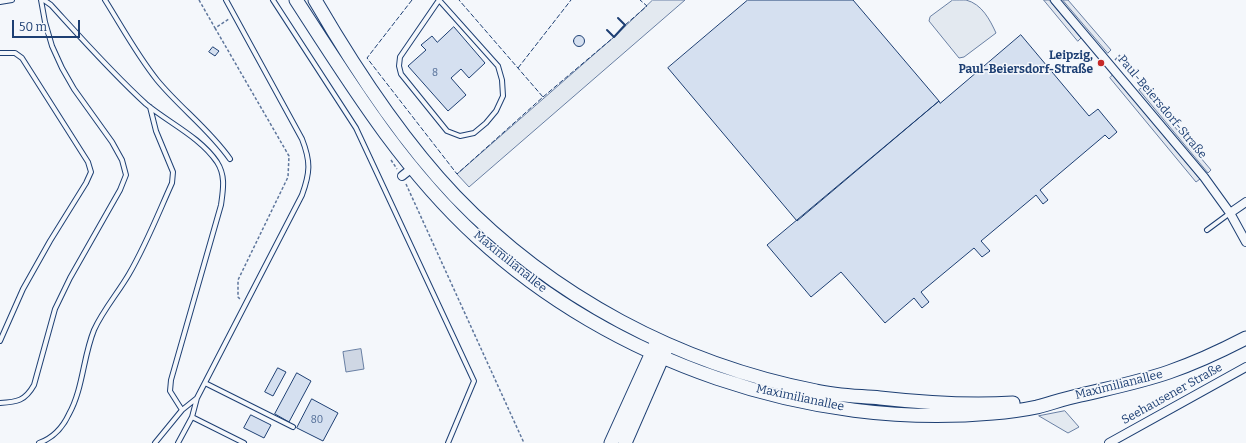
<!DOCTYPE html>
<meta charset="utf-8">
<style>
body{margin:0}
#map{position:relative;width:1246px;height:443px;overflow:hidden;background:#f4f7fb;font-family:Bitter,serif}
canvas{display:block}
.scale{position:absolute;left:12px;top:20px;width:68px;height:18px;box-sizing:border-box;border:2px solid #1d3f73;border-top:0;padding-left:5px;font-size:12px;line-height:14px;white-space:nowrap;color:#1d3f73;-webkit-text-stroke:3px #f4f7fb;paint-order:stroke}
</style>
<div id="map">
<canvas width="1246" height="443"></canvas>
<div class="scale">50 m</div>
</div>
<script>
const g = document.querySelector('canvas').getContext('2d');
g.lineJoin = 'round';
function paint(path, color) { g.fillStyle = color; g.fill(path, 'evenodd'); }
function strokePath(path, color, width, dash) { g.strokeStyle = color; g.lineWidth = width; g.lineCap = dash ? 'butt' : 'round'; g.setLineDash(dash || []); g.stroke(path); }
function write(font, color, halo, rows, align = 'center') {
  g.font = font + ' Bitter,serif'; g.lineWidth = 3; g.setLineDash([]); g.textBaseline = 'middle'; g.strokeStyle = halo; g.fillStyle = color; for (const [text, x, y, turn = 0] of rows) {
    g.save(); g.translate(x, y); g.rotate((+turn || 0) * Math.PI / 180); g.textAlign = isNaN(turn) ? turn : align; if (halo) g.strokeText(text, 0, 0); g.fillText(text, 0, 0); g.restore();
  }
}
const green = new Path2D(`
 M653 0H685L469 187 457 174 614 37Z
 M953 0C957 0 963 0 966 0 982 4 990 20 996 33L964 57 959 58 929 21 930 17Z
 M1065 411 1079 427 1068 433 1039 416Z`);
const parking = new Path2D(`
 M1044 0H1049L1081 38 1078 41Z
 M1063 0H1068L1111 50 1108 53Z
 M1113 75 1200 179 1196 182 1110 78Z
 M1142 88 1211 170 1208 173 1139 90Z`);
const water = new Path2D(`
 M361 349 364 369 346 372 343 352Z`);
const building = new Path2D(`
 M748 0H853L939 101 797 221 668 68Z
 M454 27 485 63 469 78 461 69 451 78 466 95 448 111 408 66 426 50 421 45 432 36 437 42Z
 M1021 35 1089 116 1098 109 1117 132 1109 139 1105 135 1040 190 1048 200 1043 204 1036 195 981 241 990 251 982 257 974 248 921 292 929 302 922 308 914 298 885 323 841 272 811 297 767 245 939 101 940 103Z
 M573.5 41a5.5 5.5 0 1 1 11 0a5.5 5.5 0 1 1-11 0Z
 M213 47 219 51 215 56 209 52Z
 M278 368 286 372 273 396 265 392Z
 M297 373 311 381 289 422 275 414Z
 M312 399 338 413 323 441 297 428Z
 M251 415 271 425 264 438 244 428Z`);
const path = new Path2D(`
 M199 0 215 28 229 19
 M215 28 289 156 288 177 238 280V297L241 300
 M1115 60 1120 55
 M391 160 397 169
 M406 184 524 443`);
const service = new Path2D(`
 M44 0 51 5C82 39 112 73 146 104 169 123 200 137 217 162 226 176 223 190 221 205L171 380 170 391 182 410
 M105 0C122 27 137 55 157 80 180 108 209 129 230 159
 M273 0 356 128 474 381 448 443
 M439 0 400 57 399 66 401 74 447 131 460 136 474 133 486 123 496 111 503 96 502 80 498 66 439 0
 M0 2 12 0
 M0 53H15L22 58 88 162 91 172 86 183 50 241 23 289 0 341
 M1207 230 1230 213
 M205 383 293 427
 M0 403C17 402 25 401 34 385L55 309 70 278 120 190 126 175 122 160 112 142 74 89 62 68 52 46 45 22 41 0
 M192 417 244 443
 M39 443C53 438 63 427 69 414 83 389 83 357 94 330 103 310 118 293 129 274 146 245 158 214 172 183L173 172 156 131 150 107
 M155 443 182 410 197 398
 M178 443 192 417 197 398 302 195C310 173 311 162 302 139L226 0`);
const minor = new Path2D(`
 M1055 0 1204 177 1230 213 1246 242
 M402 176 412 168
 M1230 213 1246 202
 M1109 443 1246 367`);
const primary = new Path2D(`
 M296 0C351 85 402 168 477 237 612 362 810 430 993 413 1008 412 1023 410 1037 407 1052 403 1066 398 1081 395 1110 388 1140 382 1169 372 1195 363 1221 351 1246 338
 M315 0C355 69 400 138 455 196 552 297 679 364 816 391 837 396 859 396 880 398 925 403 969 406 1013 403
 M611 443 655 346
 M625 443 666 349`);
const fence = new Path2D(`
 M412 0 367 58 457 174 543 97 459 0
 M625 25 647 6 640 0
 M518 68 571 0
 M543 97 614 37`);
const wall = new Path2D(`
 M607 30 614 37 625 25 618 18`);
const markers = [
 [1101,63,4,"#c62828"]
];
const numberNames = [
 ["8",435,73],
 ["80",317,420]
];
const poiNames = [
 ["Leipzig,",1093,56],
 ["Paul-Beiersdorf-Straße",1093,70]
];
const streetNames = [
 ["Paul-Beiersdorf-Straße",1162,107,50],
 ["Maximilianallee",510,262,39],
 ["Maximilianallee",1119,385,-14],
 ["Seehausener Straße",1172,394,-29],
 ["Maximilianallee",800,398,12]
];
paint(green, '#e3e9f0');
strokePath(green, '#687fa3', 1);
paint(parking, '#e3e8f0');
strokePath(parking, '#687fa3', 1);
paint(water, '#cfd7e4');
strokePath(water, '#687fa3', 1);
paint(building, '#d5e0f0');
strokePath(building, '#1d3f73', 1);
strokePath(service, '#1d3f73', 6);
strokePath(minor, '#1d3f73', 10);
strokePath(primary, '#1d3f73', 15);
strokePath(path, '#5e769c', 1.5, [3, 2]);
strokePath(service, '#f4f7fb', 4);
strokePath(minor, '#f4f7fb', 8);
strokePath(primary, '#f4f7fb', 13);
strokePath(fence, '#1d3f73', 1, [5, 2]);
strokePath(wall, '#1d3f73', 2);
for (const [x, y, r, color] of markers) { const dot = new Path2D(); dot.arc(x, y, r, 0, 2 * Math.PI); g.fillStyle = color; g.fill(dot); strokePath(dot, '#f4f7fb', 1.5); }
write('10px', '#4b6792', null, numberNames);
write('bold 12px', '#1d3f73', '#f4f7fb', poiNames, 'right');
write('12px', '#1d3f73', '#f4f7fb', streetNames);
</script>
